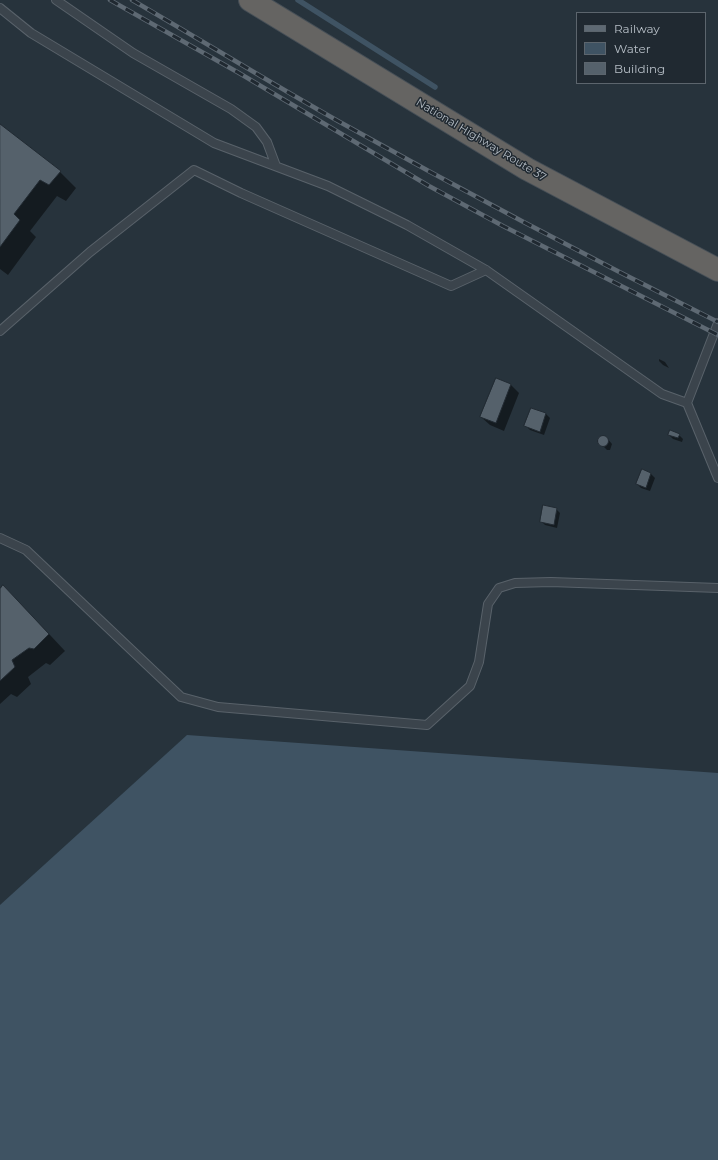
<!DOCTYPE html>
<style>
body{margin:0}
#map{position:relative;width:718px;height:1160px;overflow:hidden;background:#27333c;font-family:Montserrat,sans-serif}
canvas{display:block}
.legend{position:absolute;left:576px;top:12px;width:130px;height:72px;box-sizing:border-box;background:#202931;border:1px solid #5c656d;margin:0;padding:5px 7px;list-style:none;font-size:12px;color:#b7bfc7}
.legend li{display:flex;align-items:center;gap:8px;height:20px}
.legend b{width:20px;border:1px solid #5c656d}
</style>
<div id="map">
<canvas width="718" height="1160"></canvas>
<ul class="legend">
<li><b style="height:5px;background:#5e6973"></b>Railway</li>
<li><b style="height:11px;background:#3f5363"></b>Water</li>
<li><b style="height:11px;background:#55616b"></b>Building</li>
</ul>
</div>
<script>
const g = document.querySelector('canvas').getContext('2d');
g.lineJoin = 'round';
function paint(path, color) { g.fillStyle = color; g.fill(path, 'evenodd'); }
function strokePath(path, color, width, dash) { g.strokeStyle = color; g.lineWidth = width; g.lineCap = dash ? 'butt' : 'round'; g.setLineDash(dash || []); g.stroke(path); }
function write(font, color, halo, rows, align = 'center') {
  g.font = font + ' Montserrat,sans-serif'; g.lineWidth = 3; g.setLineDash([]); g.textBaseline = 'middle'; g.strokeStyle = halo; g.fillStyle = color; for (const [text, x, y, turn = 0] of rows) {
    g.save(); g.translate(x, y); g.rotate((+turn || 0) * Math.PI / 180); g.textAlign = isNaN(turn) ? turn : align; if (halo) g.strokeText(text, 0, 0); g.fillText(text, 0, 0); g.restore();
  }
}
const water = new Path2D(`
 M187 735 718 773V1160H0V905Z`);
const shadow = new Path2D(`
 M0 126 60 172 76 188 66 201 57 196 30 231 36 237 8 275 0 269Z
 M659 359 665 362 669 368 663 365 659 361Z
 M496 379 511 385 519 393 504 431 490 425 481 417Z
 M531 409 546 414 550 418 544 435 530 430 526 426Z
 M669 435H679L683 439 682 442 673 439Z
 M601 437H606L612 444 610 450H607L599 442Z
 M651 474 655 478 650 491 641 488 637 484Z
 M556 509 560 513 557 528 545 525 541 521Z
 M0 590 20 603 65 651 50 665 46 663 28 677 31 684 17 697 11 694 0 704Z`);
const stream = new Path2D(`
 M298 0 435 87`);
const building = new Path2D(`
 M0 124 61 171 49 185 40 180 14 214 20 220 0 247Z
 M496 378 511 384 496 423 480 417Z
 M531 408 546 413 540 432 524 426Z
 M670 430 680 434 678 438 668 435Z
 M597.5 441a5.5 5.5 0 1 1 11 0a5.5 5.5 0 1 1-11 0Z
 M642 469 651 473 646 488 636 484Z
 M543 505 557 508 554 525 540 522Z
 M3 585 49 634 34 649 29 648 12 660 15 667 0 681V589Z`);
const service = new Path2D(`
 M56 0 133 53 231 109 256 127 267 142 276 166
 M0 8 31 33 214 143 328 186 407 225 486 270 662 394 687 403 718 323
 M0 331 90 252 194 170 241 193 451 286 486 270
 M687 403 718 478
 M0 538 26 550 181 697 218 707 427 725 470 686 479 662 488 604 499 588 515 583 551 582 718 588`);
const trunk = new Path2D(`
 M250 0 527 169 718 270`);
const rail = new Path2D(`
 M110 0 239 73 429 186 503 226 718 335
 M132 0C201 40 269 82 338 121 463 191 590 258 718 322`);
const streetNames = [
 ["National Highway Route 37",481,140,31]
];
paint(water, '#3f5363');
paint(shadow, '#0007');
strokePath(stream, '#3f5363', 5.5);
paint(building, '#55616b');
strokePath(building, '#222b33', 1);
strokePath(service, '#59626a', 10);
strokePath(trunk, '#464f57', 24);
strokePath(service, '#3b444c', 8);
strokePath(trunk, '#656462', 22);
strokePath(rail, '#5e6973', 4.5);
strokePath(rail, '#202931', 3, [9]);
write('11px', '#b7bfc7', '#202931', streetNames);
</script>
